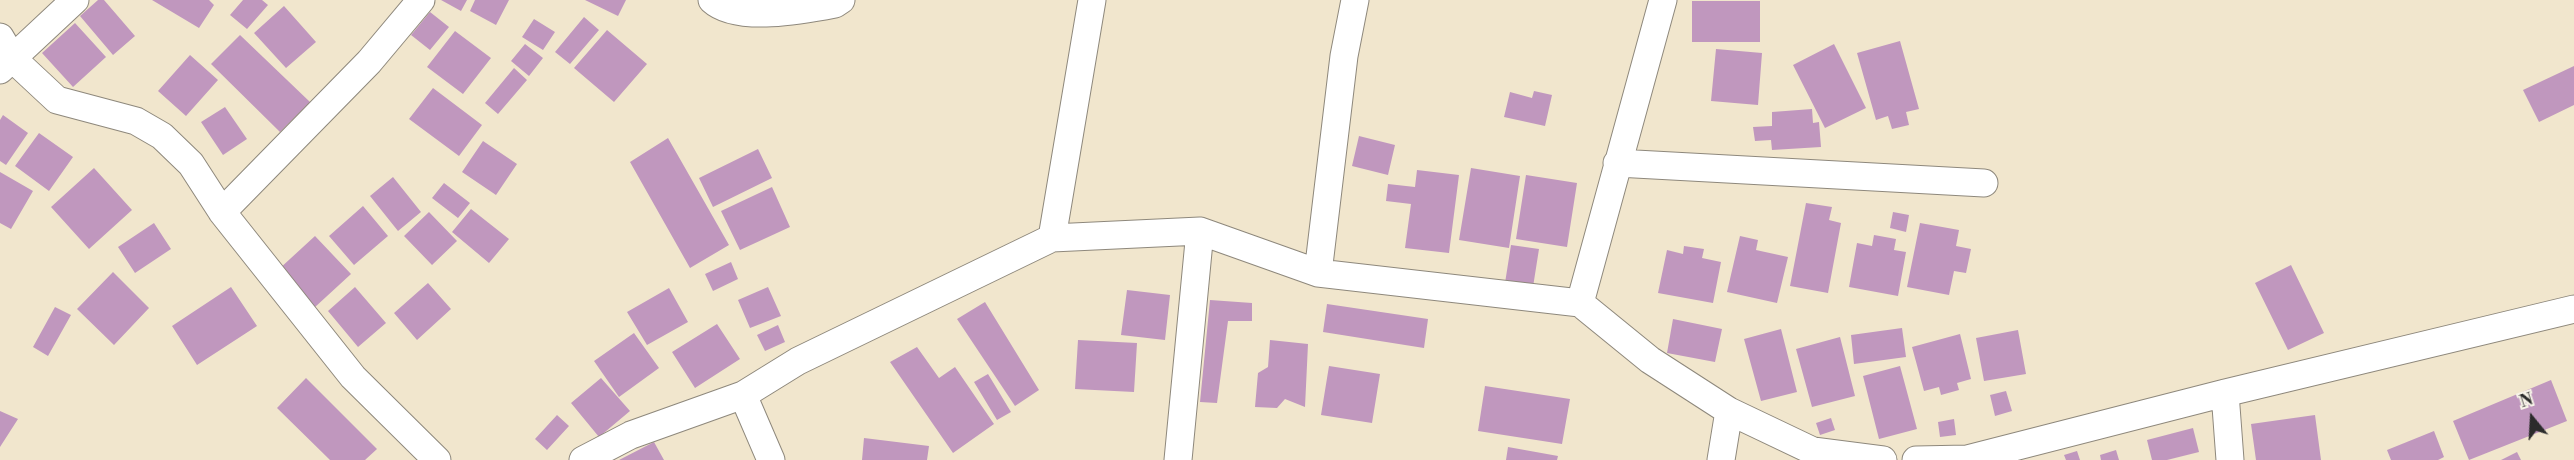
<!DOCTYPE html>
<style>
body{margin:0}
#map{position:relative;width:2574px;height:460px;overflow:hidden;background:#f1e6cd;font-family:"Libre Bodoni",serif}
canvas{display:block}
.north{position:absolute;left:2502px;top:388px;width:60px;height:60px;-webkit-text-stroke:4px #f7f3e8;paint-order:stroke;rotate:342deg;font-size:16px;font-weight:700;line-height:24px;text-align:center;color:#2b2b2b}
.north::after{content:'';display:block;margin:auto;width:21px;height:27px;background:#2b2b2b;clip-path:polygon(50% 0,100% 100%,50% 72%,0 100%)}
</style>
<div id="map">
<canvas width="2574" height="460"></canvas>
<div class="north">N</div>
</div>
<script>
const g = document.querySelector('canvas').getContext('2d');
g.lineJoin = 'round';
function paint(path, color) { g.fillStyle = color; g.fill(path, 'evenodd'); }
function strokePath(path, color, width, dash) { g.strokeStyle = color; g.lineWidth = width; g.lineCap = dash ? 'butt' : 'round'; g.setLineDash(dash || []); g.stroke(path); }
const building = new Path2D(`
 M98 0H104L135 36 113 55 80 16Z
 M152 0H209L214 5 199 28Z
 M243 0H262L268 5 247 29 230 15Z
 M441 0H467L461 11Z
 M475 0H509L496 25 470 11Z
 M585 0H626L618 16Z
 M1692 1H1760V42H1692Z
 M284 6 316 42 286 68 254 33Z
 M430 12 449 27 430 50 411 35Z
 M584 17 599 30 570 64 555 52Z
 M534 19 555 32 543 50 522 37Z
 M75 23 106 57 73 87 42 53Z
 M607 30 647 64 614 102 574 68Z
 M455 31 491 58 463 94 427 67Z
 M240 35 310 102 280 132 211 64Z
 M1900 41 1919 109 1906 112 1909 125 1892 129 1888 116 1876 120 1857 53Z
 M525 44 543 58 529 76 511 61Z
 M1834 44 1866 108 1825 128 1793 65Z
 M1716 49 1762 53 1758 105 1711 101Z
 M190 55 218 80 186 116 158 91Z
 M2574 66V105L2539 122 2523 90Z
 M514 68 527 80 498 114 485 103Z
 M433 88 482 125 459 156 409 119Z
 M1534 91 1552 95 1545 126 1504 117 1510 92 1532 98Z
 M225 107 247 139 223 155 201 122Z
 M1812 109 1813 123 1819 122 1821 147 1772 150 1771 140 1755 141 1753 127 1772 126V112Z
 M3 115 28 133 6 165 0 161V120Z
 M39 133 73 157 49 191 15 166Z
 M1359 136 1395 145 1388 175 1352 166Z
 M668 138 729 245 690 268 630 162Z
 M483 141 517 164 496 195 462 172Z
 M758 149 772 178 713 207 699 178Z
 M94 168 132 210 89 249 51 207Z
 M1471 168 1520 176 1509 248 1459 240Z
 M1417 170 1459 175 1449 253 1405 248 1411 204 1386 201 1388 184 1415 187Z
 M0 172 33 191 11 229 0 223Z
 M1526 175 1577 183 1567 247 1516 239Z
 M393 177 421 212 398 231 370 196Z
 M444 183 470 203 458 218 432 198Z
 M772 187 790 227 740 250 721 211Z
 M1806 203 1832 207 1829 220 1841 223 1828 293 1790 286Z
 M363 206 388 236 354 265 329 236Z
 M471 209 509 239 489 263 452 232Z
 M429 212 457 241 432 265 404 236Z
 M1893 212 1909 215 1906 232 1890 228Z
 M154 223 171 249 135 273 118 247Z
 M1920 223 1959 230 1956 246 1971 249 1966 273 1954 271 1949 295 1907 287Z
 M1874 235 1896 239 1894 250 1906 252 1898 296 1849 287 1857 243 1872 246Z
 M315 236 351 274 314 308 278 270Z
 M1740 236 1758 240 1756 250 1788 257 1777 303 1727 292Z
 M1511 245 1539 249 1533 287 1505 283Z
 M1684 246 1704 249 1702 258 1721 262 1713 303 1658 293 1667 250 1683 254Z
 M731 262 738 279 713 291 705 274Z
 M2291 265 2324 333 2288 350 2255 283Z
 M113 272 149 308 114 345 77 309Z
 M428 283 451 309 417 340 394 313Z
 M231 287 257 326 197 365 172 326Z
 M355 287 386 323 358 347 328 311Z
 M768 287 781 316 750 328 738 300Z
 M669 288 688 322 647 345 627 312Z
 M1127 290 1170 295 1165 340 1121 335Z
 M1210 300 1252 303V321H1228L1217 403 1200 402Z
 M985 302 1039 390 1015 406 957 319Z
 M1327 304 1428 319 1424 348 1323 332Z
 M55 307 71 315 48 356 33 347Z
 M1673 319 1722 329 1715 362 1667 353Z
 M717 324 740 359 695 388 672 352Z
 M778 325 785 342 765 351 757 335Z
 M1902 328 1906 357 1854 364 1851 335Z
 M1781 329 1797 392 1761 401 1744 339Z
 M2018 330 2026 374 1984 381 1976 338Z
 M634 333 659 368 619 397 594 361Z
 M1960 334 1971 379 1957 383 1959 390 1941 395 1939 387 1924 391 1912 347Z
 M1840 337 1855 396 1812 407 1796 349Z
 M1078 340 1137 343 1134 392 1075 389Z
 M1270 340 1308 344 1305 407 1285 399 1277 408 1255 407 1258 373 1268 367Z
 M917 347 939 378 955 367 994 424 953 453 890 362Z
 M1329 366 1380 374 1372 423 1321 415Z
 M1900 366 1917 429 1879 439 1863 376Z
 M988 374 1011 412 997 420 974 382Z
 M306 378 377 449 365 460H330L277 408Z
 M601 378 630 411 599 437 571 403Z
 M2551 380 2567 421 2469 460 2453 421Z
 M1485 386 1570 399 1562 444 1478 431Z
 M2006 391 2012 411 1995 416 1990 395Z
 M0 411 18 419 0 447Z
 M557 415 569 426 547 450 535 439Z
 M2315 415 2321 460H2256L2251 424Z
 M1831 418 1835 430 1820 435 1816 423Z
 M1954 419 1956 435 1940 437 1938 422Z
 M2193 428 2199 452 2167 460H2152L2147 440Z
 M2434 431 2444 457 2438 460H2391L2387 450Z
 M864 438 929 446 927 460H862Z
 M654 442 664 460H619Z
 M1508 447 1558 456 1557 460H1506Z
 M2116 450 2119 460H2101L2100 455Z
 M2077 451 2080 460H2066L2064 455Z
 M2517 452 2521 460H2501Z`);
const minor = new Path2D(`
 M712 0C737 23 804 10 835 4L841 0
 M0 37 13 59 57 100 136 121 162 136 191 164 222 212 353 377 437 460
 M0 70 75 0
 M1617 163 1984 183
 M222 212 369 62 421 0
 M1052 238 1092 0
 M1318 273 1344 56 1355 0
 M1580 303 1650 360 1729 411 1813 451 1883 460
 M2225 393 2230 460
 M743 395 771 460
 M583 460 631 435 743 395 798 361 1052 238 1200 231 1318 273 1580 303 1663 0
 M1178 460 1200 231
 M1721 460 1729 411
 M1916 460 1967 459 2225 393 2574 309`);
paint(building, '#c097be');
strokePath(minor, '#8e887c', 29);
strokePath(minor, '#fff', 27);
</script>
